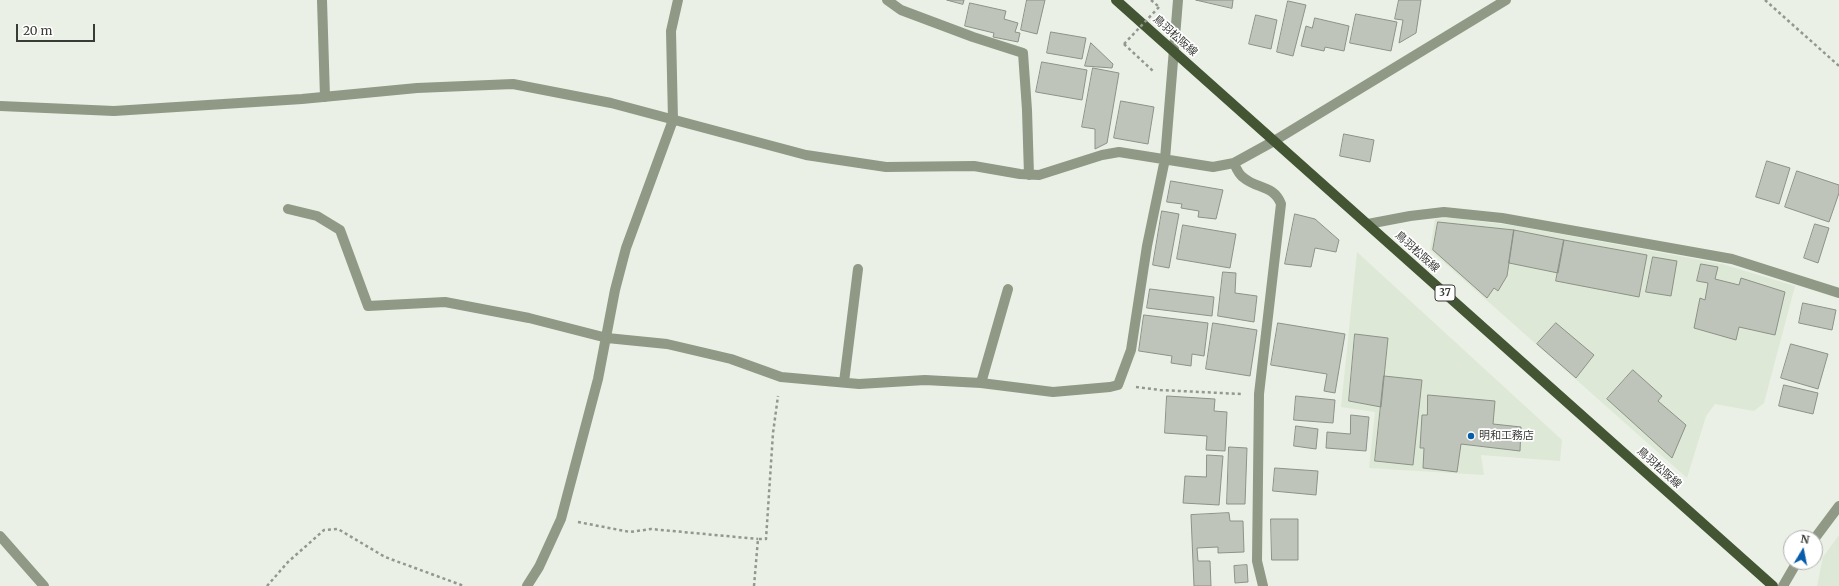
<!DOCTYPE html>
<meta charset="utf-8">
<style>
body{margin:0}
#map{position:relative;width:1839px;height:586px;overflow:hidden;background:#eaf0e5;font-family:Merriweather,serif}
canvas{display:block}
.north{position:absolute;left:1783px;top:530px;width:40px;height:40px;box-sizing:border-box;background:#fff;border:1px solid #afb1af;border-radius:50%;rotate:10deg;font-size:11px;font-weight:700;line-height:16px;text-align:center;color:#383b36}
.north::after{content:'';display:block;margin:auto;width:14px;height:18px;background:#085caa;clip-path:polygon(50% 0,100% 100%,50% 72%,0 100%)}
.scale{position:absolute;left:16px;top:24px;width:79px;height:18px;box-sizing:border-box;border:2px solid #383b36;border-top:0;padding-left:5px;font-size:12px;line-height:14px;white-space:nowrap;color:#383b36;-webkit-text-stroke:3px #fff;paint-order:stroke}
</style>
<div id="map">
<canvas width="1839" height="586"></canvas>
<div class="north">N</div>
<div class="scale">20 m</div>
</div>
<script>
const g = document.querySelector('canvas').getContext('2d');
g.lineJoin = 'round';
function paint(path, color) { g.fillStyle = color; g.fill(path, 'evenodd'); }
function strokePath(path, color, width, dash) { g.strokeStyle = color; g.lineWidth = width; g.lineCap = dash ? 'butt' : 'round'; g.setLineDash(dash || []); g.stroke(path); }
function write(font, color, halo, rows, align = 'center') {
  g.font = font + ' Merriweather,"Noto Sans JP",serif'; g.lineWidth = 3.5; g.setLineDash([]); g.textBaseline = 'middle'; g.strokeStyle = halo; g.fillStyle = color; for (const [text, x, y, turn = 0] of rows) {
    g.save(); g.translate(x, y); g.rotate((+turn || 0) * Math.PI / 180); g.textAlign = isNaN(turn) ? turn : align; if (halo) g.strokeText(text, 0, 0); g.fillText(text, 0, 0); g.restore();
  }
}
const built = new Path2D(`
 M1454 218 1517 226 1722 264 1795 286 1764 403 1754 411 1715 404 1706 416 1687 478 1430 250 1435 219Z
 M1357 252 1562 440 1560 461 1481 455 1484 475 1369 468 1375 412 1341 407Z
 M1839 535V586H1817L1823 557Z`);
const building = new Path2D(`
 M947 0H964L963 4Z
 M1027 0H1045L1037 34 1021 30Z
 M1196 0H1233L1232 8Z
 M1399 0H1421L1416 33 1399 43 1403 20 1395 19Z
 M1288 1 1306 5 1293 56 1277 52Z
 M970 3 1006 11 1004 19 1018 23 1015 32 1020 33 1018 42 993 37 994 33 965 26Z
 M1356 14 1397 22 1391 51 1350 43Z
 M1256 15 1277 20 1271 49 1249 44Z
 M1315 18 1349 26 1344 51 1325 47 1324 51 1301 46 1306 26 1312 28Z
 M1051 32 1086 38 1082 59 1047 53Z
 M1091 43 1113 64 1112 68 1085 66Z
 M1042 62 1087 70 1082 100 1036 92Z
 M1093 68 1119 73 1107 143 1095 149V129L1082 127Z
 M1121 101 1154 107 1148 144 1114 138Z
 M1344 134 1374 140 1370 162 1340 156Z
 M1767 161 1790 168 1779 204 1756 197Z
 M1797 171 1839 185V193L1829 222 1785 207Z
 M1171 181 1223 190 1216 219 1198 217 1199 211 1181 208 1182 204 1167 202Z
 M1162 211 1179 214 1169 268 1153 265Z
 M1295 214 1315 219 1339 240 1336 252 1315 248 1311 267 1285 264Z
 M1438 222 1514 230 1507 276 1498 291 1494 288 1487 298 1433 250Z
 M1815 224 1829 228 1818 263 1804 258Z
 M1183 225 1236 234 1230 268 1177 259Z
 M1514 230 1564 240 1558 273 1509 263Z
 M1564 240 1647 255 1639 297 1556 281Z
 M1653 257 1677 261 1671 296 1646 292Z
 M1701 264 1718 267 1715 279 1739 285 1741 278 1785 292 1775 335 1739 327 1736 340 1694 328 1700 298 1705 300 1708 283 1697 281Z
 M1223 272 1236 273 1235 293 1257 296 1254 322 1218 316Z
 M1150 289 1214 297 1212 316 1147 308Z
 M1803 303 1836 310 1832 330 1799 323Z
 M1144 315 1208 323 1204 356 1192 354 1191 366 1171 363 1172 356 1139 351Z
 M1213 323 1257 330 1250 376 1206 369Z
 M1278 323 1345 334 1335 393 1324 391 1327 374 1271 365Z
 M1556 323 1594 355 1576 378 1537 344Z
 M1355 334 1388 338 1381 407 1349 401Z
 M1791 344 1828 354 1818 389 1781 378Z
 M1633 370 1662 396 1658 401 1686 425 1672 458 1607 399Z
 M1384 376 1422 380 1413 465 1375 461Z
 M1784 385 1818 393 1813 414 1779 406Z
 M1428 395 1495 401 1493 424 1521 427 1520 451 1461 444 1457 472 1423 468 1424 448H1420L1422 415H1427Z
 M1167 396 1215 399 1214 411 1227 412 1225 451 1206 450 1207 436 1165 433Z
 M1296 396 1335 400 1333 423 1294 420Z
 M1351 415 1369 417 1366 451 1326 448 1327 432 1350 434Z
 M1296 426 1318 429 1316 449 1294 446Z
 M1229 447 1247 448 1245 504H1227Z
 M1207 455 1223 456 1219 505 1183 503 1185 476 1206 477Z
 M1275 468 1318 471 1316 495 1273 491Z
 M1229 513 1230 521H1243L1244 552 1218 553V547L1197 548 1198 561H1210L1211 586H1194L1191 515Z
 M1271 519H1298V560H1272Z
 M1247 565 1248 582 1235 583 1234 566Z`);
const path = new Path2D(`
 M1151 0 1158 6
 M1765 0 1839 66
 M1124 44 1153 71
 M1136 387 1160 390 1241 394
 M578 522 630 532 651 529 758 539
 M267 586 288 562 324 530 338 529 385 557 464 586
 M754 586 758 539H766L773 433 778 396`);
const minor = new Path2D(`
 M322 0 325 97
 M887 0 901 10 973 37 1023 53 1027 110 1029 175
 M0 106 114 111 302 99 417 88 513 84 611 103 806 155 886 167 974 166 1020 174 1039 175 1102 155 1119 152 1213 167 1234 163 1274 141 1506 0
 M1234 163C1236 168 1239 175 1244 178 1257 189 1274 185 1281 204L1259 394 1257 561 1263 586
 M288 209 317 216 340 230 368 306 445 302 529 318 607 338 667 344 731 359 781 377 859 384 925 380 981 383 1053 392 1110 387 1118 385 1131 350 1147 246 1165 159 1178 0
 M1368 224 1410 216 1444 212 1502 218 1732 259 1839 293
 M844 382 858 269
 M981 383 1008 289
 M0 536 44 586
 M1815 538 1839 506
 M527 586 539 567 561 519 598 379 615 290 626 248 673 120 671 31 678 0
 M1783 586 1797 562`);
const major = new Path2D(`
 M1116 0 1773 586`);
const pathBridge = new Path2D(`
 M1124 44 1159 7`);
const markers = [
 [1471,436,4,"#085caa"]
];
const shields = [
 [1445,293,20]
];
const shieldNames = [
 ["37",1445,293]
];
const streetNames = [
 ["鳥羽松阪線",1175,36,42],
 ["鳥羽松阪線",1417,252,42],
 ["鳥羽松阪線",1659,468,42]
];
const poiNames = [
 ["明和工務店",1479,436]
];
paint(built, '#dee8d6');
paint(building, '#bec4b9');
strokePath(building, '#8c9288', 1);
strokePath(path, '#92978f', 2.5, [3, 3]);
strokePath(minor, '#8f9986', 10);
strokePath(major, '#435532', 10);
strokePath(pathBridge, '#92978f', 2.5, [3, 3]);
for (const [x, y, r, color] of markers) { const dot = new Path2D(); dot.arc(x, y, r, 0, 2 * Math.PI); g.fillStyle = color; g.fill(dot); strokePath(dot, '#fff', 1.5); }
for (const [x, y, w] of shields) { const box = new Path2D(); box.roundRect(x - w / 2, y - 8, w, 16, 3); g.fillStyle = '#fff'; g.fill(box); strokePath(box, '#383b36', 1); }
write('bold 10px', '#383b36', null, shieldNames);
write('11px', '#383b36', '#fff', streetNames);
write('11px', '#383b36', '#fff', poiNames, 'left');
</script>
